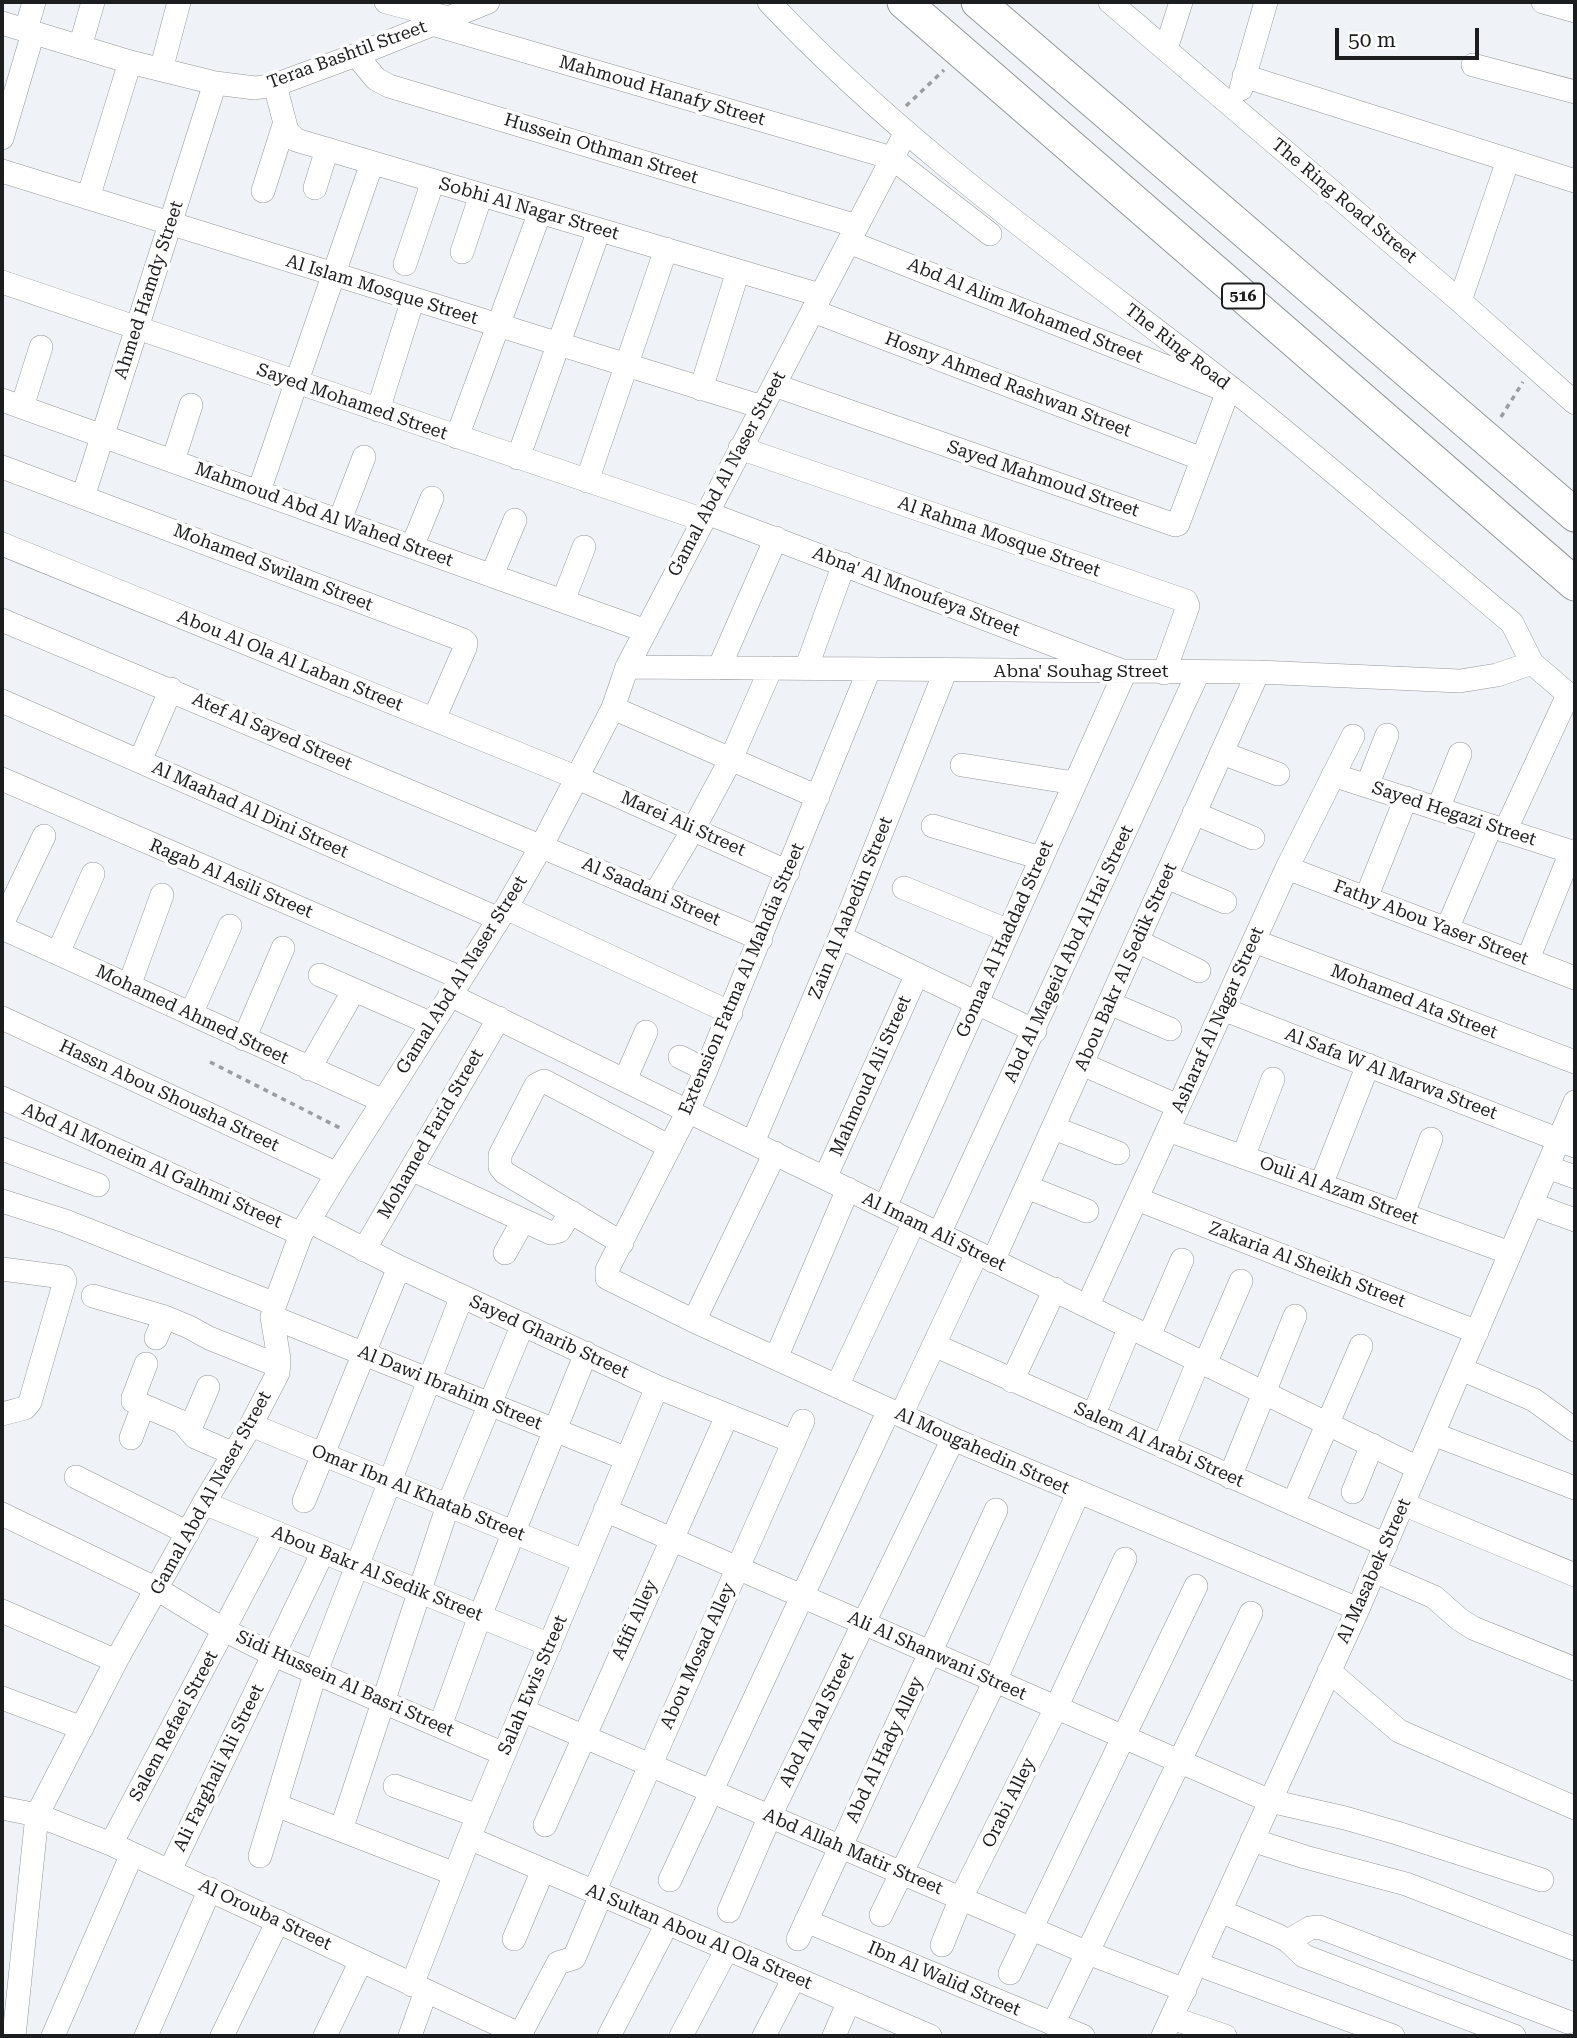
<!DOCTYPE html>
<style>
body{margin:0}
#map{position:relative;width:1577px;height:2038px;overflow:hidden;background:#eff2f6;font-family:"Roboto Serif",serif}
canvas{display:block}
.frame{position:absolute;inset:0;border:4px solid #1c1d1e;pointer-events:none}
.scale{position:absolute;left:1335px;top:28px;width:144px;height:32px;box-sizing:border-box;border:4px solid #1c1d1e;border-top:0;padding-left:9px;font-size:21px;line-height:24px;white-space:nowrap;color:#1c1d1e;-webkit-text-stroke:5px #fff;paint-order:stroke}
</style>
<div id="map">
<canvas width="1577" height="2038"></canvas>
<div class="frame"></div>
<div class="scale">50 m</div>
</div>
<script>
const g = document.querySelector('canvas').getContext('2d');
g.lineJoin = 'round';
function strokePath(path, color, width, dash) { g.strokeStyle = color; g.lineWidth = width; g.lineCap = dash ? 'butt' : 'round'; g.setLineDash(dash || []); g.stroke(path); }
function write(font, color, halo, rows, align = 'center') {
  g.font = font + ' "Roboto Serif",serif'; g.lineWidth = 7; g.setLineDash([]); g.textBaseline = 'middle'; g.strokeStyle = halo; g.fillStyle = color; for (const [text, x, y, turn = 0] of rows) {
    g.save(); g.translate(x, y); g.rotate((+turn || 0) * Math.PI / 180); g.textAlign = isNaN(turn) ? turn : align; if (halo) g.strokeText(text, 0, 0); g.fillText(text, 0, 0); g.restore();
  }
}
const path = new Path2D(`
 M906 106 944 70
 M1501 417 1523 382
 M210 1062 342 1129`);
const minor = new Path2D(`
 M386 2 448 18
 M769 2C909 151 1080 269 1240 395 1332 469 1421 547 1512 623L1532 663 1575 700
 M1110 2 1460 301 1575 403
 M1543 2 1575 11
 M2 23 130 62 215 83 255 88 275 85 356 55 488 2
 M432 24 892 158 990 234
 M26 30 34 2
 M80 47 93 2
 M1166 49 1181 2
 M356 55 376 79 389 86 857 226
 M1473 65 1575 92
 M161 70 179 2
 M1244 76 1575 181
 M275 85 287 131 296 140 820 295
 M1241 89 1266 2
 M2 138 33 33
 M2 171 762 407
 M315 188 327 149
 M263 191 284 125
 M88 198 130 62
 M849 242 1215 386
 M462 252 481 195
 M405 264 433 181
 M2 282 704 520
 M1460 301 1508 160
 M813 311 1202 459
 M774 385 1175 525 1178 524 1228 391
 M701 389 738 271
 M2 400 646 631
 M22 407 41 347
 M378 410 413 299
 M457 437 540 212
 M740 448 1186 601 1188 606 1164 673
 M518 458 599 230
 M173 461 191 405
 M2 467 463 640 466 643 465 648 434 719
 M587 481 666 249
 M259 491 372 163
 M83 497 215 83
 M707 513 1125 672 885 1207
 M340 520 364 457
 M2 544 578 778 788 872
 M412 547 432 498
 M492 575 515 520
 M563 601 584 547
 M2 620 761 939
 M627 667 1258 672 1460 681 1497 675 1532 663
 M719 668 776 538
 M806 669 844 564
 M869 670 706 1070 688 1111 607 1270V1278L694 1321 953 1439 1358 1609
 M2 701 499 919
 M613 708 818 797
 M1222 753 1278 774
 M140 761 171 689
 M962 765 1074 783
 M1333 775 1575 853
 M2 779 461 978
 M1367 786 1387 735
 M1438 809 1460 754
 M1194 813 1253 838
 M933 826 1041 858
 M1505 831 1568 695
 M1287 868 1575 978
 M1166 877 1225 902
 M904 888 1009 931
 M655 894 694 828 731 759 771 668
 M1366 898 1406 798
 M506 908 731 1013
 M2 924 44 836
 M2 928 383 1101
 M1447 929 1491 826
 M840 937 1035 1031
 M1137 941 1199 971
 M1254 941 1575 1062
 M58 953 93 874
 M1528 959 1571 852
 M320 975 432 1024
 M129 986 162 895
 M450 995 1418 1468
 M1109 1003 1170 1029
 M1223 1009 1575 1146
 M191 1014 230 926
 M2 1018 337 1174
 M244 1039 283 948
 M680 1057 706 1070
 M1082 1064 1178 1106
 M309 1069 354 990
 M625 1080 646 1032
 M2 1098 301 1234
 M1054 1128 1118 1153
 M1168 1130 1510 1253
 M753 1142 840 937 945 672
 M2 1149 98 1185
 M1243 1157 1273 1079
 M1547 1167 1575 1177
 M411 1169 551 1233 559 1231 571 1212
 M825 1178 917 974
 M1321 1185 1368 1065
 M1027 1187 1087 1211
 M1137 1199 1477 1332
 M2 1201 65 1221 275 1304
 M1531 1204 1575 1220
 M1403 1214 1431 1139
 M309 1221 399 1267 657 1387 794 1442
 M939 1234 1198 673
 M622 1243 505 1173 500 1167V1155L536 1085 544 1081 670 1147
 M364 1250 499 1018
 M505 1253 523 1221
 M993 1261 1258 672
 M2 1269 63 1277 65 1281 30 1402 25 1408 2 1414
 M93 1296 165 1317 189 1327 209 1338 279 1366
 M1088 1305 1287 868 1353 736
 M272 1317 627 1459
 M694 1321 775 1153
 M1149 1336 1182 1260
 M156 1338 165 1317
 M934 1345 1386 1545
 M776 1358 848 1189
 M146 1364 133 1398V1401L182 1422 195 1437 234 1454
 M1205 1364 1241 1281
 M1461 1369 1534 1400 1575 1430
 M1012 1381 1055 1289
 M837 1386 914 1222
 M901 1415 977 1253
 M1093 1416 1130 1327
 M251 1425 584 1561
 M190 1429 208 1387
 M1433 1434 1575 1488
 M131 1438 143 1406
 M1163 1447 1199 1360
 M76 1477 188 1533
 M1230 1477 1295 1316
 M1353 1492 1372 1445
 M304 1501 399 1267
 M204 1503 550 1645
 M1293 1504 1361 1346
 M1403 1504 1575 1575
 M605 1510 1270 1801 1345 1818 1397 1833 1542 1880
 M2 1514 157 1589 224 1630 274 1655 504 1754
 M1374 1571 1434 1597 1459 1619 1473 1628 1575 1669
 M2 1611 116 1661
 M1329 1671 1399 1731 1575 1808
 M2 1698 82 1728
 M522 1710 1088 1953 1185 1990
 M440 1726 480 1616 586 1353
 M395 1786 478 1816
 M276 1805 455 1874
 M2 1808 37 1815 111 1844 523 2036
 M545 1825 727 1416
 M341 1830 448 1505 523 1324
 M469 1838 930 2036
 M1252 1840 1305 1857 1406 1884 1575 1949
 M111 1844 275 1532
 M260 1856 315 1674 462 1296
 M170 1870 323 1552
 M670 1880 889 1410
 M594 1892 803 1421
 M729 1911 770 1816 953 1439
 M1220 1911 1277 1935 1288 1941 1304 1956 1514 2036
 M881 1915 995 1681 1078 1493
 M806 1921 1083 2036
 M514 1939 543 1870
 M798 1939 996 1510
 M1288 1941 1310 1928 1319 1927 1568 2022
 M942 1945 961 1898 1056 1708 1125 1559
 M1197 1964 1393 2036
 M1010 1973 1196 1586
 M412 1985 469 1838 657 1387
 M1172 2018 1225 2036
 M1053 2024 1251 1613
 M520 2035 558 1963 574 1958 601 1895
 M14 2036 37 1815 116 1661 204 1503 251 1425 278 1373 279 1359 272 1317 275 1304 301 1234 337 1174 506 908 542 845 613 708 627 667 906 132
 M53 2036 132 1854
 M146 2036 210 1889
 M222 2036 278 1921
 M325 2036 361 1961
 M410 2036 426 1991
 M609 2036 667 1924
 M681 2036 727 1949
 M764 2036 794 1978
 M834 2036 849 2001
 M1163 2036 1358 1609 1575 1102`);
const highway = new Path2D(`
 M904 2 1575 584
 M978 2 1575 515`);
const shields = [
 [1243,296,42]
];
const shieldNames = [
 ["516",1243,296]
];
const streetNames = [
 ["Teraa Bashtil Street",347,55,-20],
 ["Mahmoud Hanafy Street",662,91,16],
 ["Hussein Othman Street",601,149,17],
 ["The Ring Road Street",1344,201,40],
 ["Sobhi Al Nagar Street",529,209,16],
 ["Ahmed Hamdy Street",149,290,-72],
 ["Al Islam Mosque Street",382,290,17],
 ["Abd Al Alim Mohamed Street",1025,311,22],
 ["The Ring Road",1177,347,38],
 ["Hosny Ahmed Rashwan Street",1008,385,21],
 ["Sayed Mohamed Street",352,402,19],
 ["Gamal Abd Al Naser Street",727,474,-62],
 ["Sayed Mahmoud Street",1043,479,19],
 ["Mahmoud Abd Al Wahed Street",324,515,20],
 ["Al Rahma Mosque Street",999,537,19],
 ["Mohamed Swilam Street",273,568,21],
 ["Abna' Al Mnoufeya Street",916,592,21],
 ["Abou Al Ola Al Laban Street",290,661,22],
 ["Abna' Souhag Street",1081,672],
 ["Atef Al Sayed Street",272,732,23],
 ["Al Maahad Al Dini Street",250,810,24],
 ["Sayed Hegazi Street",1454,814,18],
 ["Marei Ali Street",683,824,24],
 ["Ragab Al Asili Street",231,879,23],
 ["Al Saadani Street",651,892,23],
 ["Zain Al Aabedin Street",851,908,-68],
 ["Fathy Abou Yaser Street",1431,923,21],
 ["Gomaa Al Haddad Street",1005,939,-66],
 ["Abd Al Mageid Abd Al Hai Street",1069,954,-65],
 ["Abou Bakr Al Sedik Street",1126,967,-66],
 ["Gamal Abd Al Naser Street",462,975,-58],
 ["Extension Fatma Al Mahdia Street",742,979,-67],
 ["Mohamed Ata Street",1414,1002,21],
 ["Mohamed Ahmed Street",192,1015,25],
 ["Asharaf Al Nagar Street",1218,1020,-66],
 ["Al Safa W Al Marwa Street",1391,1074,21],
 ["Mahmoud Ali Street",871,1076,-66],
 ["Hassn Abou Shousha Street",169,1096,25],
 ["Mohamed Farid Street",431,1134,-60],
 ["Abd Al Moneim Al Galhmi Street",152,1166,24],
 ["Ouli Al Azam Street",1339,1191,20],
 ["Al Imam Ali Street",934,1232,26],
 ["Zakaria Al Sheikh Street",1307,1265,21],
 ["Sayed Gharib Street",549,1337,25],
 ["Al Dawi Ibrahim Street",450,1388,22],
 ["Salem Al Arabi Street",1159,1445,24],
 ["Al Mougahedin Street",982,1451,24],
 ["Gamal Abd Al Naser Street",211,1493,-61],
 ["Omar Ibn Al Khatab Street",418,1493,22],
 ["Al Masabek Street",1374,1571,-66],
 ["Abou Bakr Al Sedik Street",377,1574,22],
 ["Afifi Alley",635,1620,-66],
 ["Abou Mosad Alley",698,1656,-66],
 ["Ali Al Shanwani Street",937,1656,24],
 ["Sidi Hussein Al Basri Street",345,1684,24],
 ["Salah Ewis Street",533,1685,-67],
 ["Abd Al Aal Street",817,1720,-64],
 ["Salem Refaei Street",174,1726,-62],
 ["Abd Al Hady Alley",885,1750,-65],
 ["Ali Farghali Ali Street",219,1768,-64],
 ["Orabi Alley",1009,1803,-64],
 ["Abd Allah Matir Street",853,1852,23],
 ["Al Orouba Street",265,1915,25],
 ["Al Sultan Abou Al Ola Street",699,1937,23],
 ["Ibn Al Walid Street",944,1979,23]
];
strokePath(minor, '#94979a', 24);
strokePath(highway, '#94979a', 35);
strokePath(path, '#9b9ea0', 3.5, [5, 5]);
strokePath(minor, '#fff', 23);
strokePath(highway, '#fff', 33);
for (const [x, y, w] of shields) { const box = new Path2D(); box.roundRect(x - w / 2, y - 12.5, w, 25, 5); g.fillStyle = '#fff'; g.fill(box); strokePath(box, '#1c1d1e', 2); }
write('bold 16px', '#1c1d1e', null, shieldNames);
write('18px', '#1c1d1e', '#fff', streetNames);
</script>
